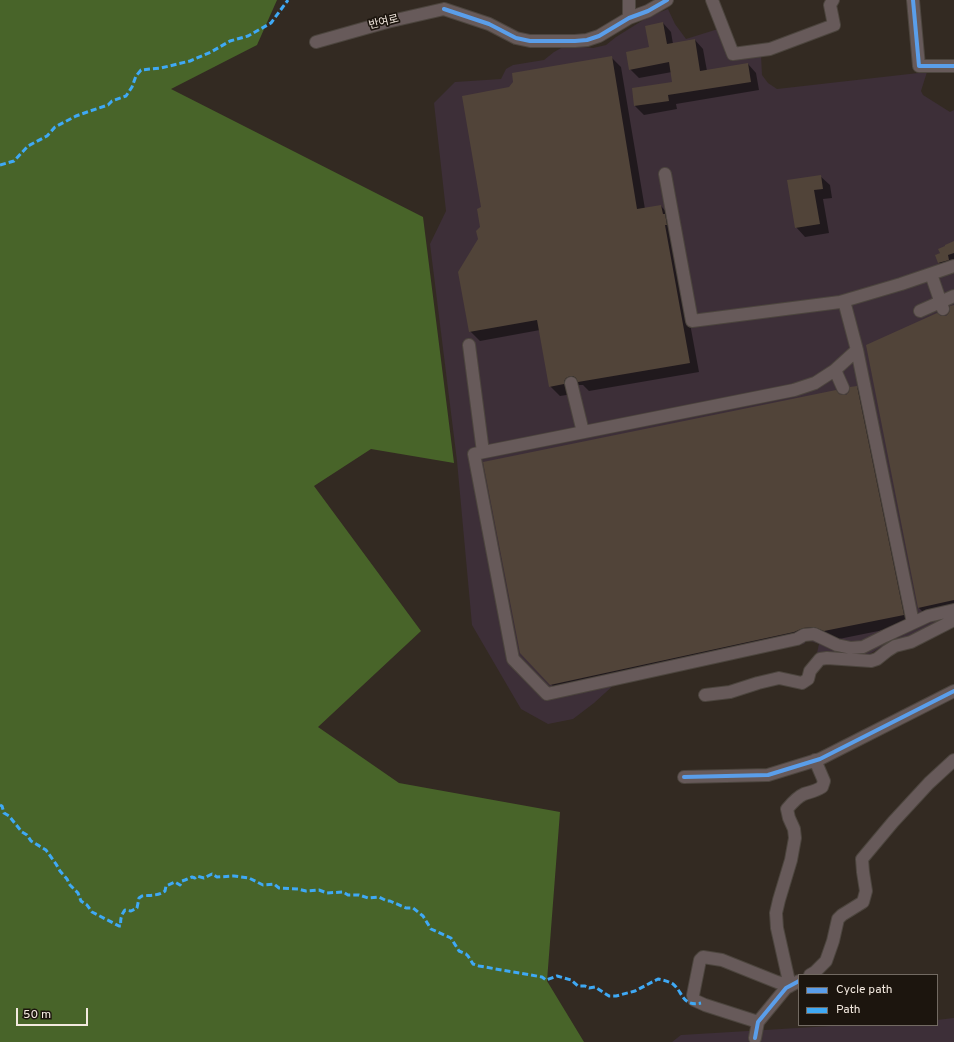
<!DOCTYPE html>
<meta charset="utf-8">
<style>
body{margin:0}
#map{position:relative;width:954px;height:1042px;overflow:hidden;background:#332a22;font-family:Overpass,sans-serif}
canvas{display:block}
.legend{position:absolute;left:798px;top:974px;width:140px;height:52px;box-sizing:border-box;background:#1c150e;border:1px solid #726a62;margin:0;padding:5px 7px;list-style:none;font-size:12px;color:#f3e9df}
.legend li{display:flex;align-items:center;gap:8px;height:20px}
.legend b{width:20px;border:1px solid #726a62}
.scale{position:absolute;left:16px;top:1008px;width:72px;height:18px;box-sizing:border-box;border:2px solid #f3e9df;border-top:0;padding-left:5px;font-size:12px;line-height:14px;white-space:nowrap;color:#f3e9df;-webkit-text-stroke:3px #1c150e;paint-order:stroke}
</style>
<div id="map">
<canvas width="954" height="1042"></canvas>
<ul class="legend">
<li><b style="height:5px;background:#5a9eea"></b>Cycle path</li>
<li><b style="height:5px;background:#3fa9f5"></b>Path</li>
</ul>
<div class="scale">50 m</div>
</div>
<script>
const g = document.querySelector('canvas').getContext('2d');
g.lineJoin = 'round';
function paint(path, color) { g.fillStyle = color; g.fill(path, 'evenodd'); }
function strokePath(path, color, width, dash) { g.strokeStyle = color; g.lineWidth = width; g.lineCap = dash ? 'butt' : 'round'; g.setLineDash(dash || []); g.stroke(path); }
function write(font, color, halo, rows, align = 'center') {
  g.font = font + ' Overpass,"Noto Sans KR",sans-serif'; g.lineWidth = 3.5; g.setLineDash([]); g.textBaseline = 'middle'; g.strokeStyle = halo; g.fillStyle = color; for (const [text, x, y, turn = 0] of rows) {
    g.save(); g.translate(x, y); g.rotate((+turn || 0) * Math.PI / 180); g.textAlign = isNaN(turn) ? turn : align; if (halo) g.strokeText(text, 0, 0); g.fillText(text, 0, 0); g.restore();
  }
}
const industrial = new Path2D(`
 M668 9 675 24 686 39 718 29 731 61 761 55 762 75 768 83 777 89 927 72 921 91 923 95 950 112 954 110V616L917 635 885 645 866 656 817 653 819 644 807 640 804 644 616 683 594 703 573 719 548 724 521 709 472 625 457 461 430 244 446 211 434 103 455 82 501 79 506 69 513 65 544 60 554 52 565 46H574L593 48 606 45 616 37 648 17Z
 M954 1018V1042H672L681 1035 848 1025H937V1020Z`);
const forest = new Path2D(`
 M0 0H277L257 45 171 89 423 217 454 463 371 449 314 486 421 631 318 727 399 783 560 812 547 981 584 1042H0Z`);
const shadow = new Path2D(`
 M663 23 671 32 673 44 695 40 703 49 707 71 748 64 756 73 759 90 676 104 677 109 644 115 635 106 633 89 674 83 672 72 639 78 630 69 650 48Z
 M611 57 621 67 645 209 661 206 670 216 699 372 589 391 583 385H579L575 387 573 394 560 396 550 386 540 330 480 341 470 331 482 208 509 88Z
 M820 176 830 185 832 198 823 199 829 233 805 237 796 227Z
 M954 244V259H952L953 264 944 267 939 263 936 255 941 253Z
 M954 306V612L928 617 918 607 941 317H946Z
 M856 387 866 396 913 624 834 640 824 636 560 694 551 684 840 396H846Z`);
const building = new Path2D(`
 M663 22 667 44 695 39 700 71 748 63 751 82 668 95 669 101 634 106 632 88 672 82 669 62 629 70 626 52 649 47 645 26Z
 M612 56 637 209 661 205 663 214H665L667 225H665L690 363 578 382 576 378 573 376H570L566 378 564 381V384L549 387 537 320 469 332 458 272 478 239 476 231 480 227 477 209 481 207 462 96 509 87 513 82 512 73Z
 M821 175 823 189 814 190 820 224 795 228 787 180Z
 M954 241V253L948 255 949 260 938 263 935 255 940 253 938 249 945 246V245Z
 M954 305V600L918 608 866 345 937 313 941 316H946L948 314 950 311V306Z
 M857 386 904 615 824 631 814 627 803 628 794 632 550 685 520 653 483 462 836 390 839 394 842 395H846L849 392 850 387Z`);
const minor = new Path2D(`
 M712 0 733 54 770 49 834 25 830 5 833 0
 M913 0 919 66H954
 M444 9 489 24 516 38 530 41H575L587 40 599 36 629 18 648 11 667 0
 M629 18V0
 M316 42 387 22 444 9
 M665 174 692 321 840 302 901 284 954 266
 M931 274 943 309
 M844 301 857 350 913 623
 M920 311 954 296
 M469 345 483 452
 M857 350 835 370 815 383 794 390 474 454 513 659 547 694 797 639 804 635 814 634 837 645 851 648 863 647 885 636 928 616 954 610
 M835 370 843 388
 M571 383 583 432
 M705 695 730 692 758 683 779 678 802 683 808 679 810 671 820 659 827 658 871 661 877 659 887 651 895 646 911 642 954 620
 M684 777 768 775 820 759 954 691
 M810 975 815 972 826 961 833 941 838 919 842 915 863 902 866 891 863 872 862 859 893 822 929 783 954 760
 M758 1022 705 1005 694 1000 693 995 700 960 703 957 722 960 777 982 790 986 777 928 776 913 779 900 791 860 795 838 794 829 789 818 787 809C792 803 797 797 804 794 810 792 816 791 822 787L824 781 815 760
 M755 1038 758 1022 786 988 799 981`);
const quiet = new Path2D(`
 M0 165 14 161 28 146 47 136 55 127 76 116 90 111 108 105 112 101 126 96 132 87 136 76 141 70 161 68 190 61 211 52 230 41 248 36 271 23 288 0
 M0 805 2 806 4 813 9 816 22 832 27 835 31 841 46 850 56 864 60 871 67 879 70 885 78 893 81 901 87 905 92 912 119 926H121C120 920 121 915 125 910L131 911 137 908 139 898 142 896C150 895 159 896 165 891L166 886 175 882 180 885 182 881 185 880 192 877 195 878 197 876 204 878 212 874 217 877 234 876 249 878 263 885 274 884 279 888 298 889 306 891 319 890 327 893 343 892 348 895H359L368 898 379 897 387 901H390L406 908H413L423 916 431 929 451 938 459 951 466 954 468 956 473 964 479 966 542 977 546 980 557 976 571 980 578 986H585L589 988 595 987 609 996H616L635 991 658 979C663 980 668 981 673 984 683 992 682 1007 701 1003`);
const cycleway = new Path2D(`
 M913 0 919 66H954
 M444 9 489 24 516 38 530 41H575L587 40 599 36 629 18 648 11 667 0
 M684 777 768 775 820 759 954 691
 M755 1038 758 1022 786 988 799 981`);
const streetNames = [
 ["반여로",384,23,-14]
];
paint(industrial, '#3d2f38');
paint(forest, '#486429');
paint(shadow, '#0007');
paint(building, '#514439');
strokePath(minor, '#4c453e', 14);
strokePath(minor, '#675a5a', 12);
strokePath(quiet, '#3fa9f5', 3, [6, 3]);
strokePath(cycleway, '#5a9eea', 4);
write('11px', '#f3e9df', '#1c150e', streetNames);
</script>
